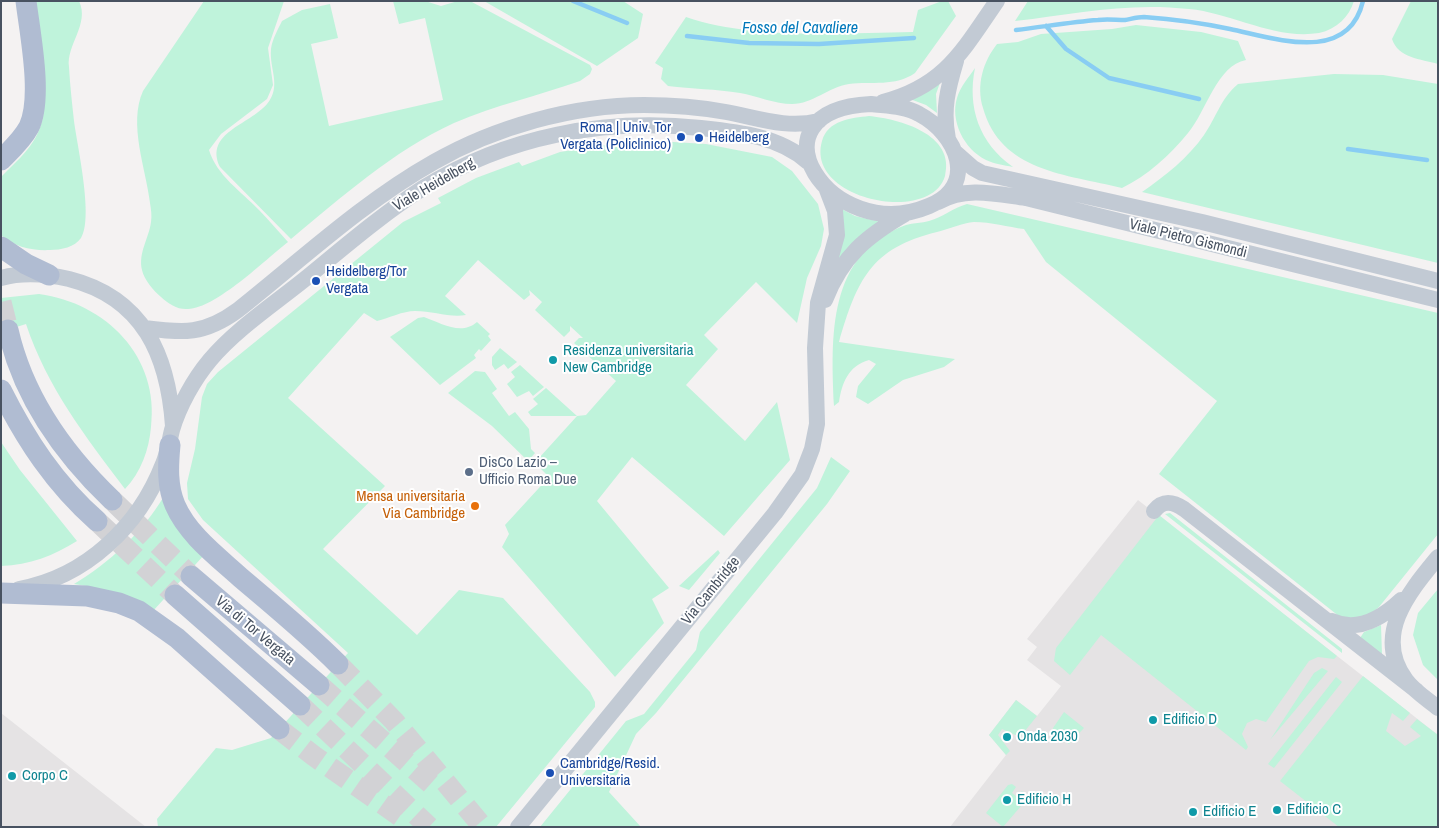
<!DOCTYPE html>
<meta charset="utf-8">
<style>
body{margin:0}
#map{position:relative;width:1439px;height:828px;overflow:hidden;background:#f4f2f2;font-family:"Archivo Narrow",sans-serif}
canvas{display:block}
.frame{position:absolute;inset:0;border:2px solid #485261;pointer-events:none}
</style>
<div id="map">
<canvas width="1439" height="828"></canvas>
<div class="frame"></div>
</div>
<script>
const g = document.querySelector('canvas').getContext('2d');
g.lineJoin = 'round';
function paint(path, color) { g.fillStyle = color; g.fill(path, 'evenodd'); }
function strokePath(path, color, width, dash) { g.strokeStyle = color; g.lineWidth = width; g.lineCap = dash ? 'butt' : 'round'; g.setLineDash(dash || []); g.stroke(path); }
function write(font, color, halo, rows, align = 'center') {
  g.font = font + ' "Archivo Narrow",sans-serif'; g.lineWidth = 4; g.setLineDash([]); g.textBaseline = 'middle'; g.strokeStyle = halo; g.fillStyle = color; for (const [text, x, y, turn = 0] of rows) {
    g.save(); g.translate(x, y); g.rotate((+turn || 0) * Math.PI / 180); g.textAlign = isNaN(turn) ? turn : align; if (halo) g.strokeText(text, 0, 0); g.fillText(text, 0, 0); g.restore();
  }
}
const education = new Path2D(`
 M1138 500 1438 735V827H950L1006 755 989 735 1016 700 1037 716 1061 686 1027 660 1037 647 1027 639Z
 M1 713 146 827H1Z`);
const green = new Path2D(`
 M35 1H79C90 24 66 45 69 67 70 85 72 103 74 121 77 145 94 218 81 238 75 247 61 250 50 250 33 251 14 247 1 235V177C23 155 41 141 44 109Z
 M204 1H284L268 48 273 85 267 99 221 134 209 150C217 176 241 191 259 210 269 220 278 231 288 242 265 260 216 308 188 309 178 310 169 304 161 297 154 291 144 280 142 270 138 253 149 238 151 222 152 216 151 209 150 203 146 169 128 124 143 91Z
 M393 1H425L441 6 458 1H470L590 65 592 69 590 74 580 81C538 96 495 105 454 123 393 151 342 197 291 239L220 167C204 133 249 125 267 104 282 86 269 69 271 49 272 40 278 29 282 21L302 10 330 4 338 38 311 44 329 126 443 100 425 18 399 24Z
 M484 1H623L643 14 638 38 597 66Z
 M942 1H948L956 16 915 73C895 87 872 81 849 84 828 87 813 104 792 104 775 104 757 96 740 93 716 89 692 89 668 86L661 79 663 68 655 63 686 17C753 40 842 33 913 32L918 10Z
 M1028 1H1354C1349 17 1337 29 1319 33 1275 40 1232 13 1189 9 1127 2 1075 14 1015 21Z
 M1411 1H1438V64C1421 59 1398 58 1392 39Z
 M1136 25 1201 32 1238 41 1246 60C1217 65 1206 112 1188 133 1170 155 1147 176 1122 188 1066 174 1001 172 983 108 976 85 983 62 997 44L1018 42 1041 34 1112 29Z
 M975 68C967 107 979 143 1013 167 1004 165 994 164 986 160 964 149 950 121 957 98 960 87 969 77 975 68Z
 M1334 74 1383 75 1438 84V263L1142 192C1165 176 1188 158 1204 135 1216 118 1221 98 1238 84Z
 M941 80 936 94 937 113 926 105 910 99Z
 M869 116C899 119 956 134 945 176 931 225 805 200 822 141 828 120 851 118 869 116Z
 M624 142H673L706 144 772 157 792 171 818 204 824 229 821 246 807 278 797 323 756 282 704 335 718 349 686 385 745 441 777 402 790 460 724 536 632 457 597 501 669 588 652 599 664 623 615 677 502 547 509 534 505 525 549 477 541 469 539 458 577 416H531L528 412 538 404 533 399 546 388 577 416 586 415 616 381 574 343 579 338H583L570 326V331L564 337 535 310 542 302 529 290 530 295 524 300 478 260 445 296 466 315C450 318 433 311 415 311 403 311 389 318 377 321L364 313 288 398 385 486 323 549 417 635 459 590 503 598 590 692 595 702V707L496 827H158L157 819 216 748 232 750 271 738 348 653 203 520 188 499 187 483 195 449 202 397 207 384 218 372 403 222 441 203 438 198 476 178 519 162 522 166 560 152Z
 M967 204 1438 313V534L1379 607C1367 618 1356 620 1340 617L1159 474 1217 401 1046 262 1024 229C1008 227 991 222 974 222 963 223 949 229 937 232 871 248 857 280 839 342L955 359 944 367 903 380 868 404 856 397 858 386 876 364 869 360C848 366 842 383 839 402L834 406C831 337 827 253 906 225 913 223 922 223 929 221 943 217 953 208 967 204Z
 M838 207 855 216 881 222 839 260Z
 M39 294C106 303 160 357 151 427 149 450 141 472 125 489 85 436 47 387 26 324L1 332V298Z
 M424 317C441 323 461 336 477 322L490 334 488 336 491 340 481 351 479 349 474 355 476 358 440 385 390 337 418 318Z
 M500 348 517 362 508 369 504 364 495 370 492 365V357Z
 M520 365 544 387 533 396 529 391 517 397 507 384 515 377 511 372Z
 M475 371 485 372 497 389 492 393 509 416 515 412 529 429 531 449 535 453 528 461 492 426 448 393Z
 M1 442 20 470 77 541C53 556 30 565 1 566Z
 M831 457 850 471 827 504 656 713 636 734 609 792 641 827H540L626 721 644 714 696 650 700 632 817 488Z
 M164 496 205 554 153 611 86 586 74 584C109 563 143 532 164 496Z
 M1170 513 1342 649V653L1165 514Z
 M1159 515 1337 656 1334 659 1318 657 1309 661 1266 722 1256 719 1247 723 1242 734 1248 747 1246 750 1101 635 1070 675 1054 661 1056 648Z
 M718 550 720 553 689 590 679 586Z
 M1438 589V680L1423 665 1413 635 1418 613Z
 M1381 625 1382 655 1360 638 1364 632Z
 M1322 668 1328 671 1270 740 1314 673Z
 M1363 676 1410 713 1403 721 1392 713 1386 731 1405 746 1421 736 1410 727 1417 719 1438 735V827H1339L1280 781Z
 M1336 677 1342 682 1274 768 1268 764Z
 M1016 700 1037 716 1020 737 1002 729 998 735 1010 751 1006 755 989 735Z
 M1064 712 1084 728 1069 744 1063 740 1068 733 1062 729 1057 736 1053 732V728Z
 M1012 784 1016 787 1012 793 1017 797 1022 791 1027 799 1003 827 986 813 1008 785Z`);
const stream = new Path2D(`
 M573 1 627 23
 M1046 26 1066 49 1109 78 1199 99
 M1016 30C1043 27 1070 22 1098 20 1107 19 1116 20 1125 20 1131 19 1137 17 1144 17 1172 19 1202 23 1230 29 1274 38 1348 65 1363 1
 M687 36 749 43 819 44 914 38
 M1348 149 1427 160`);
const majorTunnel = new Path2D(`
 M1 302 8 330
 M112 500 191 576
 M97 521 175 595
 M338 664 394 721 483 827
 M319 685 437 789
 M300 705 429 827
 M279 729 314 756 407 821`);
const minor = new Path2D(`
 M883 102C945 86 963 50 997 1
 M871 104C887 106 905 106 919 114 957 134 979 185 929 206 830 248 743 110 871 104Z
 M948 139C942 110 948 88 956 61
 M956 153 973 168 982 173 1202 222 1438 281
 M938 202C966 186 996 194 1026 198L1438 300
 M1 278C23 272 47 274 69 279 144 298 168 356 173 426
 M825 300C842 256 867 236 905 214
 M144 328C184 333 204 335 238 310 301 260 363 202 434 162 495 127 573 105 644 105 671 105 699 107 726 112 758 118 787 129 819 121
 M1154 511C1163 500 1172 501 1184 509L1417 691
 M1438 557C1410 591 1372 635 1406 680 1414 691 1427 699 1438 708
 M19 589C86 577 139 526 163 464 168 452 169 442 172 430 179 406 194 379 210 360 235 330 274 304 305 279 343 248 381 215 423 188 507 136 603 118 701 128 738 132 779 136 808 162
 M1332 621C1358 633 1382 618 1401 600
 M518 827 775 513 802 475 812 449 817 424 815 348 818 303 837 235 835 211 827 190`);
const major = new Path2D(`
 M1 160C11 150 22 140 29 127 43 98 30 34 26 1
 M1 247 26 264 49 275
 M8 330C23 396 64 454 112 500
 M1 390C26 440 55 484 97 521
 M170 445C168 466 167 486 175 505 188 535 218 557 241 578 274 606 307 633 338 664
 M191 576 319 685
 M1 593 87 596 119 603 139 611 177 638 279 729
 M175 595 300 705`);
const markers = [
 [681,137,5,"#1a4fb4"],
 [699,138,5,"#1a4fb4"],
 [316,281,5,"#1a4fb4"],
 [553,360,5,"#0f9aa8"],
 [469,472,5,"#5c6f8a"],
 [475,506,5,"#e8710a"],
 [1153,720,5,"#0f9aa8"],
 [1007,737,5,"#0f9aa8"],
 [550,773,5,"#1a4fb4"],
 [12,776,5,"#0f9aa8"],
 [1007,800,5,"#0f9aa8"],
 [1277,810,5,"#0f9aa8"],
 [1193,812,5,"#0f9aa8"]
];
const transitNames = [
 ["Roma | Univ. Tor",671,128,"right"],
 ["Vergata (Policlinico)",671,145,"right"],
 ["Heidelberg",709,138],
 ["Heidelberg/Tor",326,272],
 ["Vergata",326,289],
 ["Cambridge/Resid.",560,764],
 ["Universitaria",560,781]
];
const streetNames = [
 ["Viale Heidelberg",434,185,-30],
 ["Viale Pietro Gismondi",1188,239,14],
 ["Via Cambridge",711,591,-51],
 ["Via di Tor Vergata",255,631,40]
];
const cultureNames = [
 ["Residenza universitaria",563,351],
 ["New Cambridge",563,368],
 ["Edificio D",1163,720],
 ["Onda 2030",1017,737],
 ["Corpo C",22,776],
 ["Edificio H",1017,800],
 ["Edificio C",1287,810],
 ["Edificio E",1203,812]
];
const serviceNames = [
 ["DisCo Lazio –",479,463],
 ["Ufficio Roma Due",479,480]
];
const foodNames = [
 ["Mensa universitaria",465,497],
 ["Via Cambridge",465,514]
];
const waterNames = [
 ["Fosso del Cavaliere",800,29]
];
paint(education, '#e5e3e4');
paint(green, '#bff3db');
strokePath(stream, '#89cdf3', 4.5);
strokePath(majorTunnel, '#d2d2d5', 21, [21, 11]);
strokePath(minor, '#c2cad4', 16);
strokePath(major, '#b0bcd2', 21);
for (const [x, y, r, color] of markers) { const dot = new Path2D(); dot.arc(x, y, r, 0, 2 * Math.PI); g.fillStyle = color; g.fill(dot); strokePath(dot, '#fff', 2); }
write('15px', '#164399', '#fff', transitNames, 'left');
write('15px', '#485261', '#fff', streetNames);
write('15px', '#0d838f', '#fff', cultureNames, 'left');
write('15px', '#4e5e75', '#fff', serviceNames, 'left');
write('15px', '#c56008', '#fff', foodNames, 'right');
write('italic 16px', '#0178bb', '#fff', waterNames);
</script>
